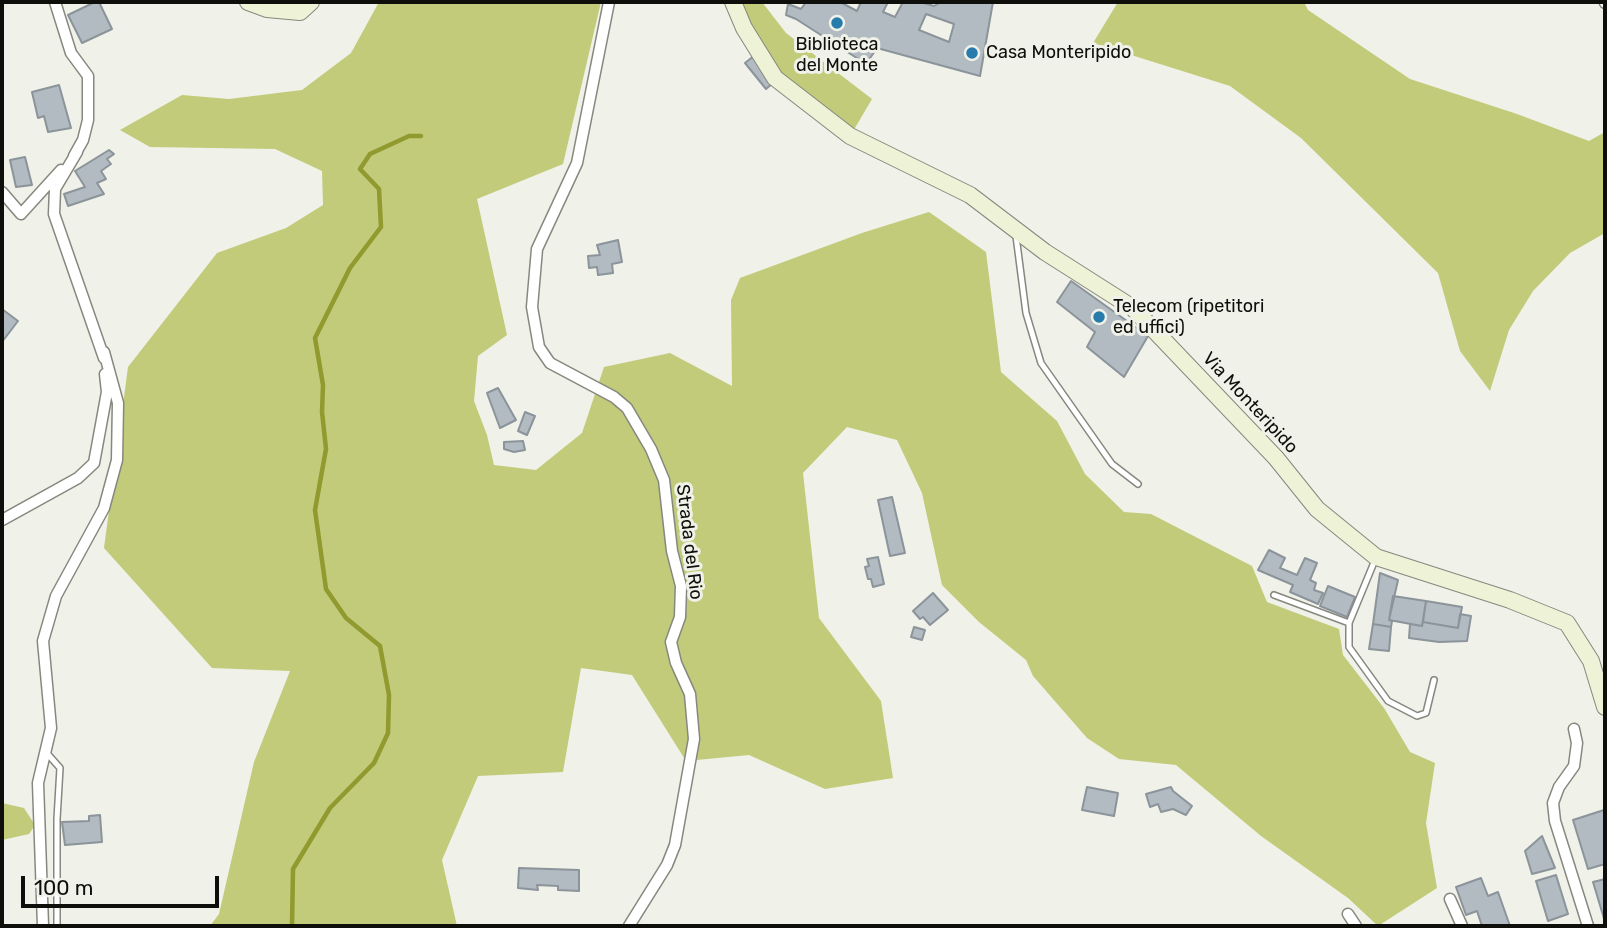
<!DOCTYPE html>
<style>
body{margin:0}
#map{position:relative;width:1607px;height:928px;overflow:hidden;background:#f0f1e8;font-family:Rubik,sans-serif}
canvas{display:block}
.frame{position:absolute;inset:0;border:4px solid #0e0e0b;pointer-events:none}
.scale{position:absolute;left:21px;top:876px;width:198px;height:32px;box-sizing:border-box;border:4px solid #0e0e0b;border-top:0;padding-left:9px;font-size:21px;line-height:24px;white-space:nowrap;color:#0e0e0b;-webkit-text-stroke:5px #f0f1e8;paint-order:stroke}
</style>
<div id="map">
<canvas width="1607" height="928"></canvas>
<div class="frame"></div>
<div class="scale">100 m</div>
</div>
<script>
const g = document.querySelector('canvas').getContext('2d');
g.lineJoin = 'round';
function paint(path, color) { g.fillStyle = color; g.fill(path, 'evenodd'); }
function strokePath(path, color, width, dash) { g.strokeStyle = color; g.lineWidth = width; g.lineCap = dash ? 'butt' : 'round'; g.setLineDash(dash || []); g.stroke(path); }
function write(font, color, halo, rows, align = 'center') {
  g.font = font + ' Rubik,sans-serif'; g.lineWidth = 6; g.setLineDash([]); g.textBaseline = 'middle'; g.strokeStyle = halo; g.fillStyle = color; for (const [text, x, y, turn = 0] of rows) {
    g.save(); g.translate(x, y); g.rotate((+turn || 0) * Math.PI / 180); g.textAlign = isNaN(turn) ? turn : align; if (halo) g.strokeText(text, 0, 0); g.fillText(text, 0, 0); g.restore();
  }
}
const green = new Path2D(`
 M379 2H601L563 164 477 199 507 335 478 356 474 401 487 435 494 465 536 470 582 433 604 367 670 353 732 386 731 300 740 278 862 233 929 212 986 252 1001 372 1057 421 1085 474 1124 512 1151 514 1252 566 1267 602 1339 629 1343 655 1384 708 1410 752 1435 763 1426 823 1437 888 1378 926 1348 898 1261 836 1176 765 1119 759 1087 738 1033 676 1026 660 979 622 942 585 922 493 897 440 847 427 803 473 819 618 881 701 893 778 825 789 749 755 686 761 632 675 581 668 563 772 478 776 442 860 457 926H210L219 914 254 762 290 671 212 668 104 548 128 367 217 253 286 228 323 205 322 171 275 149 150 147 120 130 182 95 229 99 302 90 351 53Z
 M736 2H762L786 33 872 99 852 133 778 75Z
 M1118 2H1304L1308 10 1410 79 1517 114 1589 141 1605 132V233L1570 253 1533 291 1509 330 1490 391 1460 351 1438 273 1301 138 1230 86 1093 43Z
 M2 803 24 808 35 825 29 834 2 840Z`);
const stream = new Path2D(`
 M292 926 293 869 330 808 374 763 388 733 389 695 380 646 346 618 326 589 315 510 326 449 322 412 323 385 315 338 350 268 381 227 379 189 360 169 370 154 409 136H421`);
const building = new Path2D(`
 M95 2H99L112 29 82 43 68 15Z
 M806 2H840L857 11 861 2H888L883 12 895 17 903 2H920L934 6 941 2H993L980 76 877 48 866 64 796 19 786 15 788 4 801 9ZM926 14 954 24 949 42 919 30Z
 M755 55 773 83 766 89 745 63Z
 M59 85 71 128 48 132 44 116 38 118 32 92Z
 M109 150 114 154 107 159 111 164 101 171 106 179 97 183 104 194 68 206 64 194 85 187 75 171Z
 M25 157 32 185 16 187 10 160Z
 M618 240 622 262 612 264 613 273 598 275 597 267 589 268 588 256 600 255 597 245Z
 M1071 281 1148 336 1124 377 1087 347 1095 332 1057 302Z
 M2 309 18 321 2 342Z
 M498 388 516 420 500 428 487 393Z
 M525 412 535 416 527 435 518 431Z
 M523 441 525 450 514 452 504 449V442Z
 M892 497 905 553 890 556 878 500Z
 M1269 550 1285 558 1280 568 1297 575 1305 558 1317 563 1310 580 1316 583 1314 590 1323 593 1318 604 1290 592 1293 585 1258 570Z
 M878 557 884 584 873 587 871 579H868L865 567 869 566 867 559Z
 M1380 573 1398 580 1389 620 1392 621 1391 627 1373 624Z
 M1328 586 1355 597 1347 617 1320 606Z
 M933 593 948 610 930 625 923 617 920 619 913 611Z
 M1393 596 1426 601 1422 626 1389 620Z
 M1426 601 1462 607 1458 628 1423 622Z
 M1460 614 1471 616 1467 641 1439 642 1409 638 1410 624 1422 626 1423 622 1458 628Z
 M1373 624 1391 627 1389 651 1369 649Z
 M914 627 925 630 922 640 911 637Z
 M1087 787 1118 793 1114 816 1082 810Z
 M1171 787 1173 791 1192 806 1186 815 1173 809 1161 812 1158 804 1150 807 1146 794Z
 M1604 810 1605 864 1588 869 1573 820Z
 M100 815 102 842 65 845 62 822 89 821V816Z
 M1542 836 1555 868 1532 874 1525 851Z
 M519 868 579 870V891L558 890V886L537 885 538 890 518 888Z
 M1556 875 1568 914 1548 921 1536 881Z
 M1481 878 1488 896 1498 892 1510 926H1482L1477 911 1466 915 1456 887Z
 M1605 879V922L1593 882Z`);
const lane = new Path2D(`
 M1016 236 1026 313 1041 363 1112 464 1138 484
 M1375 560 1349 623V647L1388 701 1417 716 1426 713 1434 680
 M1274 595 1349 623
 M45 751 60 768 57 819V926`);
const street = new Path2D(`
 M55 2 71 53 88 76V120L83 140 74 156
 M609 2 577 163 537 249 532 307 539 347 550 363 614 397 627 408 651 449 664 480 672 551 681 586 680 617 671 642 676 663 690 694 694 739 675 845 667 865 629 926
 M1605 2V3
 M77 152 55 189 54 214 104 358
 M2 192 21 214 61 170
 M2 520 78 478 94 463 107 392 105 374
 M1574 729 1577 743 1574 766 1559 787 1553 803 1555 821 1588 926
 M1450 899 1462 926
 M1348 914 1356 926
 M43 926 38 783 51 728 43 641 56 596 104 508 117 460 118 403 104 352`);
const secondary = new Path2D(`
 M248 2 267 9 300 12 311 2
 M733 2 744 28 775 78 850 136 970 195 1045 252 1133 308 1276 458 1317 509 1376 557 1510 600 1567 623 1591 661 1605 707`);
const markers = [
 [837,23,7,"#277cac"],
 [972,53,7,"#277cac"],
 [1099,317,7,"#277cac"]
];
const poiNames = [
 ["Biblioteca",837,45,"center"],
 ["del Monte",837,66,"center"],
 ["Casa Monteripido",986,53],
 ["Telecom (ripetitori",1113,307],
 ["ed uffici)",1113,328]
];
const streetNames = [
 ["Via Monteripido",1250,403,47],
 ["Strada del Rio",689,542,83]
];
paint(green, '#c1cb7a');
strokePath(stream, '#909a2f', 4.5);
paint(building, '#b2bbc1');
strokePath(building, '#8b949a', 2);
strokePath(lane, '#86887f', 8);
strokePath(street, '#86887f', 13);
strokePath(secondary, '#86887f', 18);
strokePath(lane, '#fff', 5);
strokePath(street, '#fff', 10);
strokePath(secondary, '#eef2d6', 16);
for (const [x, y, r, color] of markers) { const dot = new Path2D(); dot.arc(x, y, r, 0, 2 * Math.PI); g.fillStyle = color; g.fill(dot); strokePath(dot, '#f0f1e8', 2.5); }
write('18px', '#0e0e0b', '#f0f1e8', poiNames, 'left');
write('18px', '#0e0e0b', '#f0f1e8', streetNames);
</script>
